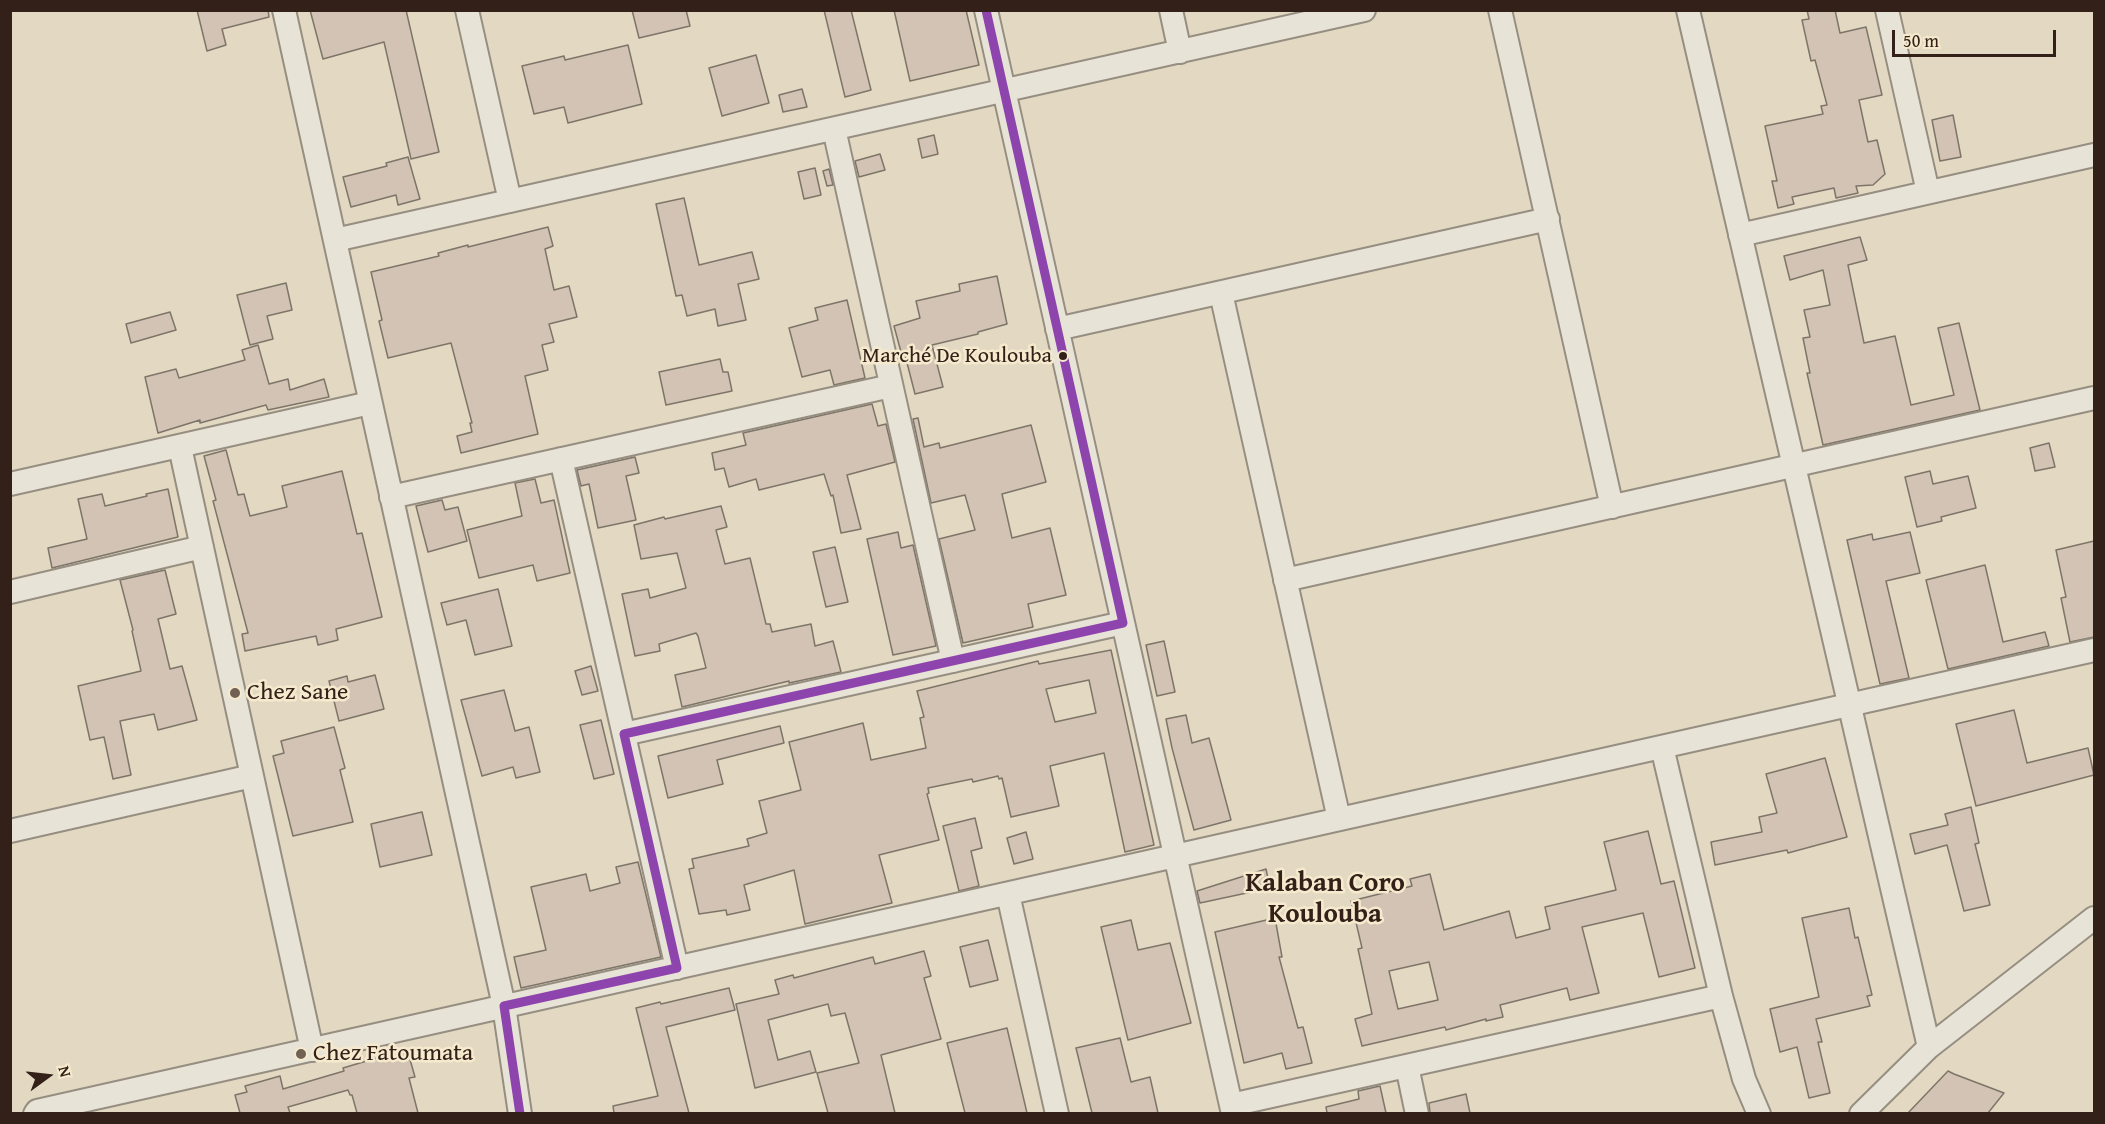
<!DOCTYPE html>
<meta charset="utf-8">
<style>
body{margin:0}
#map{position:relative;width:2105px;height:1124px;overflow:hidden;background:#e3d9c2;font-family:"Gentium Book Plus",serif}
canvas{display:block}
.frame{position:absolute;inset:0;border:12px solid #332119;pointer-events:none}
.north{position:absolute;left:18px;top:1046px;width:60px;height:60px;-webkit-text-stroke:4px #f6eace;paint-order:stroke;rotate:75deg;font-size:16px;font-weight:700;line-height:24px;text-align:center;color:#332119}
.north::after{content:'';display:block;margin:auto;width:21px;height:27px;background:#332119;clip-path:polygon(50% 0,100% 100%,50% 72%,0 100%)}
.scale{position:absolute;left:1892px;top:30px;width:164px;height:27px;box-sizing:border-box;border:3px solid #332119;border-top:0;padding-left:8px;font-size:18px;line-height:21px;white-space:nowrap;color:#332119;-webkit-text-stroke:4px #f6eace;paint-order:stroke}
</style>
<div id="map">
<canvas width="2105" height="1124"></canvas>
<div class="frame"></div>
<div class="north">N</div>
<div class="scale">50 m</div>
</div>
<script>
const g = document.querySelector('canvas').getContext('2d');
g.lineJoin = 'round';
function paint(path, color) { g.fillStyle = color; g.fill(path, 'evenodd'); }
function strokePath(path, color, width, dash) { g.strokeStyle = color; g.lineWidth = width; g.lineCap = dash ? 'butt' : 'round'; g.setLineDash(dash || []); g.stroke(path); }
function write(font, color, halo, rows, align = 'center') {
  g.font = font + ' "Gentium Book Plus",serif'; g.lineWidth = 5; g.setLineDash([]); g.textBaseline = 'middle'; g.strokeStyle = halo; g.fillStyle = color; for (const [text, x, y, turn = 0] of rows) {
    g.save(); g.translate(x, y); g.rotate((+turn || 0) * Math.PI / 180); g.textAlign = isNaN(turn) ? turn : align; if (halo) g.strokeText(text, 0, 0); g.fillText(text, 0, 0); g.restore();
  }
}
const building = new Path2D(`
 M197 10H268L269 17 222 29 226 45 207 51Z
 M310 10H406L439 152 411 159 384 42 323 59Z
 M632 10H686L690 26 639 38Z
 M824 10H851L871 90 845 97Z
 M894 10H966L979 65 910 81Z
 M1807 10H1835L1840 33 1866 27 1882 95 1859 100 1868 142 1877 140 1885 174 1873 185 1856 186 1858 193 1836 198 1834 188 1792 197 1794 204 1778 208 1772 181H1777L1765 126 1823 114 1821 106 1827 105 1815 60 1811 61 1802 20 1809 19Z
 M628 45 642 104 568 123 564 107 534 114 522 66 564 56 565 60Z
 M756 55 769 103 722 116 709 68Z
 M802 89 807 107 783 112 779 95Z
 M1953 115 1961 157 1940 161 1932 120Z
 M934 135 938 154 922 158 918 139Z
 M880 154 885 170 859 177 855 161Z
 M408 157 420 199 398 205 396 195 351 207 343 177 387 166 386 163Z
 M815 168 821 195 804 199 798 172Z
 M829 169 833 185 827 186 823 171Z
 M684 198 699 265 752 252 759 279 738 284 746 320 718 326 715 309 687 316 682 295 676 296 656 204Z
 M548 227 553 246 545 249 554 290 569 286 577 317 549 324 554 342 542 345 548 370 525 376 538 434 461 453 457 436 472 432 470 423H472L451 343 388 358 379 321 382 320 371 272 439 256 438 253 468 245V247Z
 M1860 237 1867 260 1848 265 1864 343 1895 336 1911 405 1954 395 1938 328 1959 323 1980 410 1823 445 1807 373H1810L1803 338 1810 337 1804 310 1830 305 1823 270 1790 280 1784 256Z
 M997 276 1007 324 978 332V334L932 345 943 387 915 394 904 351 901 352 894 326 920 318 916 301 960 291 959 284Z
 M286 283 292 310 267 316 273 339 250 345 237 295Z
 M847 300 865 378 834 385 830 370 802 377 789 328 818 320 815 308Z
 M170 312 176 330 131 343 126 324Z
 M258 345 269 384 288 379 290 390 324 379 329 397 268 410 266 405 200 423V420L158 433 145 377 176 369 179 378 245 360 242 350Z
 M720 359 723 372H728L732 391 666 405 659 372Z
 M872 404 878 426 886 424 895 462 847 475 861 529 841 533 833 495 831 496 824 474 759 490 756 479 729 487 724 468 715 470 712 453 746 445 743 433Z
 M918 418 924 447 939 443 940 448 1031 425 1046 482 1002 494 1012 538 1050 528 1066 595 1028 604 1033 627 963 643 939 539 975 530 965 495 931 503 913 419Z
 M2049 443 2055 467 2035 471 2030 448Z
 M226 450 238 495 244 494 250 516 287 507 282 486 342 471 357 534 362 533 382 617 336 629 338 640 318 645 316 636 245 651 242 634 248 633 213 501 216 500 204 456Z
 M635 457 639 473 626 476 636 520 598 528 589 484 581 486 577 470Z
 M1930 471 1933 484 1968 476 1976 508 1941 517 1942 521 1917 527 1905 477Z
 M535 479 541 503 554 500 570 573 537 581 533 565 479 578 467 530 522 516 515 483Z
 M168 489 178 537 52 568 48 548 87 539 78 499 102 494 105 506 147 496 146 494Z
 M442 500 445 510 458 507 467 541 428 552 416 506Z
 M721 506 727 527 716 530 725 564 750 558 766 624H770L772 632 811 624 815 646 833 641 841 672 789 683V681L682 707 675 675 706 668 698 636 696 633 659 644 660 651 635 656 622 594 648 589 650 598 686 588 677 553 641 559 634 525 664 517 665 519Z
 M898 532 901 548 913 545 936 646 893 655 867 539Z
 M1910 532 1920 573 1886 581 1909 678 1880 684 1847 540 1872 534 1873 540Z
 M2094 541V637L2070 642 2061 598 2066 597 2056 550Z
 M835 547 848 602 826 607 813 552Z
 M1985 565 2003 642 2045 632 2049 646 1948 669 1926 580Z
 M165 570 176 614 158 619 170 669 182 666 197 720 158 730 154 714 120 721 131 775 113 779 104 737 90 740 78 686 141 671 132 631 133 630 120 580Z
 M498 589 512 646 475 655 466 620 447 625 441 603Z
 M1164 641 1175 692 1157 696 1146 645Z
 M1111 650 1154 845 1125 852 1104 753 1050 766 1059 806 1011 817 1002 778 999 779 998 776 973 782 972 779 928 788 929 793 927 794 939 840 879 855 892 903 805 924 794 870 744 885 750 910 727 915 726 910 699 914 689 869 694 868 692 859 749 846 747 839 767 833 759 801 801 790 789 742 863 723 871 760 926 748 920 718 924 717 917 691 1038 661 1039 664ZM1089 680 1096 713 1055 722 1046 689Z
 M591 666 598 691 582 695 575 671Z
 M375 675 384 709 339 721 329 681 347 676 348 682Z
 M504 690 515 731 529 727 540 772 516 778 513 767 482 776 461 700Z
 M2014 710 2027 763 2088 748 2094 775 1976 806 1956 724Z
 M1186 715 1192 743 1209 738 1231 820 1194 830 1172 748 1166 719Z
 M601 720 614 774 594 779 580 725Z
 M780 726 784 743 717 760 723 784 668 798 658 756Z
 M334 727 345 768 340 770 353 822 293 836 273 756 284 753 281 741Z
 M1825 758 1847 837 1788 853 1787 850 1715 865 1711 842 1762 832 1759 817 1777 813 1766 774Z
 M1971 807 1979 843 1975 844 1990 905 1964 911 1947 845 1915 854 1910 834 1948 825 1945 814Z
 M422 812 432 855 380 867 371 824Z
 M975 818 982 848 971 851 979 886 959 891 943 826Z
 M1648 831 1661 884 1674 881 1695 968 1659 977 1643 913 1582 927 1599 993 1570 1000 1567 988 1500 1005 1503 1017 1486 1021V1019L1446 1030 1445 1027 1362 1046 1355 1019 1372 1014 1358 949 1362 948 1351 901 1412 886 1410 879 1430 874 1444 930 1509 911 1516 938 1550 929 1545 907 1616 890 1604 842ZM1429 962 1438 1000 1398 1009 1389 971Z
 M1026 832 1033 859 1014 864 1007 838Z
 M638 862 661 957 521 988 514 957 546 950 531 887 586 874 590 891 620 883 616 867Z
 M1266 869 1270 888 1200 903 1197 891Z
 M1849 908 1855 938 1858 937 1872 995 1867 996 1870 1006 1816 1019 1822 1042H1818L1830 1093 1809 1098 1797 1047 1780 1052 1770 1009 1819 997 1802 918Z
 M1275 918 1282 957H1279L1298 1028 1303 1027 1312 1063 1286 1069 1282 1053 1244 1063 1215 932Z
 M1131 920 1138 950 1170 943 1191 1023 1128 1040 1101 927Z
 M988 940 998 980 970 987 960 947Z
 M924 951 931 976 924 978 941 1039 881 1055 895 1113H828L817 1073 859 1063 845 1013 831 1016 828 1004 768 1020 778 1060 810 1051 816 1072 755 1088 736 1004 779 994 775 980 793 975 794 978 873 957 875 964Z
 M729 988 735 1010 666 1027 689 1113H614L613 1106 658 1096 636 1008 660 1002 661 1004Z
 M1007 1028 1027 1113H965L947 1043Z
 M1120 1038 1131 1082 1150 1077 1158 1113H1092L1076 1048Z
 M407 1049 415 1077 409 1078 418 1113H357L352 1095H350L348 1090 288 1107 290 1113H240L235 1095 247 1092 245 1086 280 1076 283 1089 344 1071 343 1068Z
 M1948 1071 1954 1074 2004 1093 1988 1113H1908Z
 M1380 1086 1386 1113H1327L1326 1107 1359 1099 1358 1091Z
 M1466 1094 1470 1113H1430L1429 1103Z`);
const minor = new Path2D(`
 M284 10 504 1006 520 1114
 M467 10 510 201
 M986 10 1233 1114
 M1171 10 1180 52
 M1500 10 1612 507
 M1688 10 1929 1047
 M1887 10 1928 192
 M834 129 953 661
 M1740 235 2094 155
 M335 240 1364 10
 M1221 293 1339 819
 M1057 329 1548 219
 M180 447 312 1050
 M561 459 677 968
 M10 484 370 403
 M391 497 891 386
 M1285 580 2094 398
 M10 592 202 547
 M624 734 1123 623
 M1662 747 1721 996 1744 1079 1759 1114
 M10 831 252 776
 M1008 894 1057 1114
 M1407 1066 1417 1114
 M1231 1105 1721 996
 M35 1114 37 1111 2094 650
 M1861 1114 1929 1047 2094 918`);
const bus1 = new Path2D(`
 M986 10 1123 623
 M624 734 1123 623
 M624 734 677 968
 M504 1006 677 968
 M504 1006 520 1114`);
const markers = [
 [1063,356,5,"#332119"],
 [235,693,6,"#716154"],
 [301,1054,6,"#716154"]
];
const busNames = [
 ["Marché De Koulouba",1052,356]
];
const poiNames = [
 ["Chez Sane",247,693],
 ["Chez Fatoumata",313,1054]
];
const quarterNames = [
 ["Kalaban Coro",1325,884],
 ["Koulouba",1325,915]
];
paint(building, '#d2c3b4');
strokePath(building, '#7e7569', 1.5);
strokePath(minor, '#968e81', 26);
strokePath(minor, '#e8e3d7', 22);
strokePath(bus1, '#8e44ad', 9);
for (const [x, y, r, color] of markers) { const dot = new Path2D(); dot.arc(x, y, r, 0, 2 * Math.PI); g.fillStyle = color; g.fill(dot); strokePath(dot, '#f6eace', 2); }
write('22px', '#332119', '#f6eace', busNames, 'right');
write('24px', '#332119', '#f6eace', poiNames, 'left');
write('bold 27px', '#332119', '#f6eace', quarterNames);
</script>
